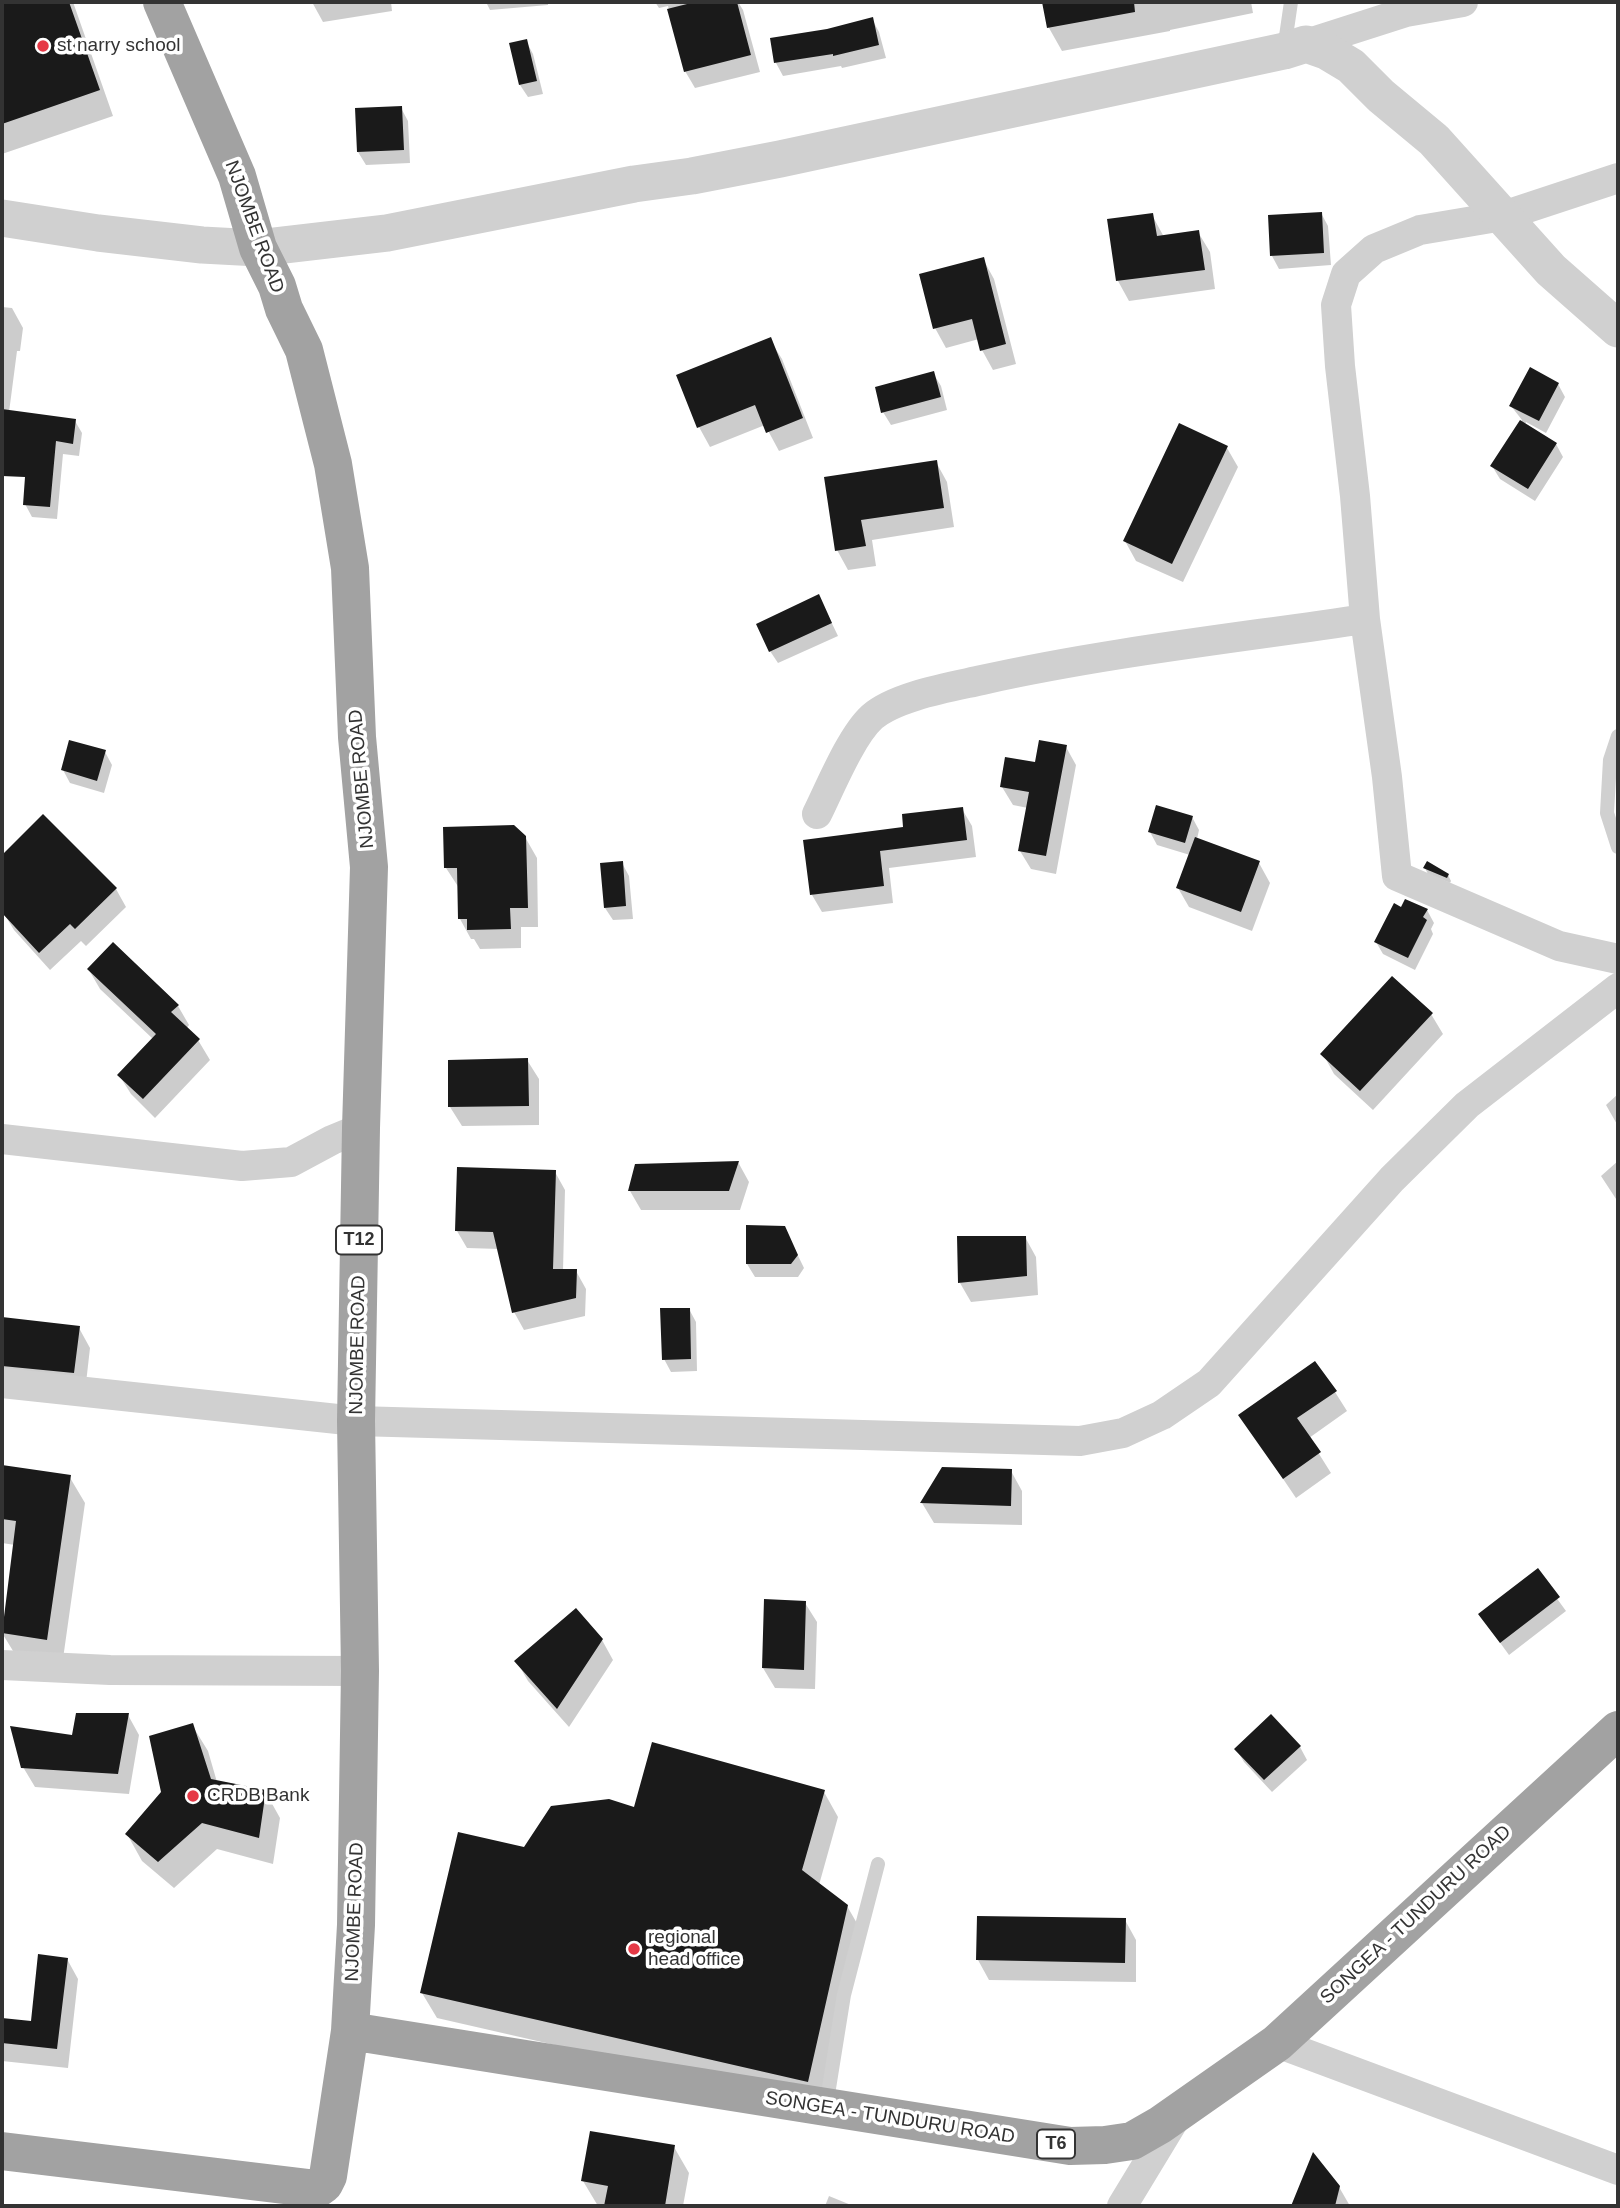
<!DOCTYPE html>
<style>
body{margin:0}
#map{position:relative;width:1620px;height:2208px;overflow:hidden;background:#fff;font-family:Arial,sans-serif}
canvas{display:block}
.frame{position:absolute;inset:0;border:4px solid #333;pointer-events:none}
</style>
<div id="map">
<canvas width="1620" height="2208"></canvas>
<div class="frame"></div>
</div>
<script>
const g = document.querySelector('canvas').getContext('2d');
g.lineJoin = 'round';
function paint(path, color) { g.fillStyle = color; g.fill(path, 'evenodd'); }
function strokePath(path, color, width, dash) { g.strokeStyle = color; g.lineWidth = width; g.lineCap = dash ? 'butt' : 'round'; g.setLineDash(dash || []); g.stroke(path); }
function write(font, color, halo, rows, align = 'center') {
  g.font = font + ' Arial,sans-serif'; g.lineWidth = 7; g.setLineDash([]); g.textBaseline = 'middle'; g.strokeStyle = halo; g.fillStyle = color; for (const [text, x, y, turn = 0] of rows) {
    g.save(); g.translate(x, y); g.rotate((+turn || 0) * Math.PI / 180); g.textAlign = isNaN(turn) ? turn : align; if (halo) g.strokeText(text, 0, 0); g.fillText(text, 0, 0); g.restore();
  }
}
const shadow = new Path2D(`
 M2 2H73L113 116 2 154Z
 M312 2H391L392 11 323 22Z
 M486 2H548V5L490 10Z
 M655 2H738L743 10 760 72 695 88 685 71 668 6 659 8Z
 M1044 2H1251L1253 13 1170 30V31L1062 51 1049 28Z
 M872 19 879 32 886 58 842 68 841 66 783 76 776 63 772 40 828 30Z
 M526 41 533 54 543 94 528 97 520 85Z
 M401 108 408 121 410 163 366 165 358 152Z
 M1321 213 1328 226 1331 265 1279 269 1272 256Z
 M1152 215 1164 237 1198 232 1210 252 1215 289 1129 301 1118 281 1109 220Z
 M983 259 994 279 1016 364 993 370 982 350 979 339 946 348 935 328Z
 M2 307 12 308 23 328 20 351H17L2 466Z
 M770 340 782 359 813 438 779 451 765 425 710 447 699 427Z
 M933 373 941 386 947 410 891 425 883 412Z
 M1558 384 1565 397 1546 433 1526 422 1525 425 1556 444 1563 457 1535 501 1500 479 1492 466 1522 420 1511 406Z
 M32 415 75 421 82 433 79 456 63 454 57 519 32 517 25 504Z
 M1227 448 1238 467 1183 582 1136 561 1125 541Z
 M936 462 947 482 954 527 872 540 876 566 848 570 837 550 826 479Z
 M825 609 838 636 778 663 770 651Z
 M1066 747 1076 765 1056 874 1031 869 1020 851 1028 808 1013 805 1002 787Z
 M105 752 112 765 104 793 70 783 63 770Z
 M962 809 972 826 976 857 889 868 893 903 822 912 812 895 905 828Z
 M43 816 116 889 126 907 86 946 81 941 50 970 14 930 3 912 6 909 2 905V857Z
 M1192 817 1199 830 1197 839 1259 863 1270 883 1252 931 1189 907 1178 888 1190 855 1157 845 1150 832Z
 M525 837 537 858 538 927H521V948L480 949 474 939H471L460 919 459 888 446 868Z
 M622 863 629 876 633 919 613 920 605 908Z
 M1425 868 1448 875 1451 881 1450 883 1428 874Z
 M1401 909 1427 910 1434 923 1431 929 1433 934 1415 970 1383 954 1376 942Z
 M89 970 178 1006 189 1025 186 1029 198 1040 210 1060 155 1118 131 1094 119 1075 153 1039 100 989Z
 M1431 1014 1443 1034 1373 1110 1334 1074 1323 1054Z
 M527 1060 539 1079V1125L462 1126 450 1107Z
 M1618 1094V1126L1606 1105Z
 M1618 1161V1202L1601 1176Z
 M738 1162 749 1182 740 1210H641L630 1191Z
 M555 1172 565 1190 563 1271H576L586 1289 585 1316 524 1330 514 1312 499 1249 467 1248 457 1231Z
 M784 1227 804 1268 798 1277H755L747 1264Z
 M1025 1237 1036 1257 1038 1295 971 1302 960 1283Z
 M689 1309 696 1322 697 1371 671 1372 664 1359Z
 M2 1319 79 1328 90 1348 85 1392 2 1387Z
 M1335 1392 1347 1411 1309 1438 1331 1473 1296 1498 1240 1415Z
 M2 1467 69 1476 85 1503 62 1666 18 1659 2 1633 15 1545 2 1543Z
 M943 1469 1011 1471 1022 1491V1525L934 1523 922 1503Z
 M1537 1571 1566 1611 1509 1655 1480 1615Z
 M805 1603 817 1622 815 1689 775 1688 763 1668Z
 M602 1640 613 1660 569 1727 528 1681 517 1662Z
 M128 1715 139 1735 129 1794 35 1787 23 1767 73 1737Z
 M192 1725 208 1751 217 1782 265 1791 280 1818 273 1864 217 1849 174 1888 142 1861 127 1834 162 1793Z
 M1300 1747 1307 1760 1272 1792 1244 1762 1236 1749Z
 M824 1792 838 1817 819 1885 847 1906 862 1932 821 2106 437 2018 422 1993 525 1849 635 1810Z
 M1125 1920 1136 1940V1982L989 1980 978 1960Z
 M67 1959 78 1979 68 2068 2 2061V2020L32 2023Z
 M674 2147 689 2173 683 2206H598L583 2181Z
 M1314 2156 1339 2187 1350 2206H1293Z
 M829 2196 851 2205 852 2206H825Z`);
const building = new Path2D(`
 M2 2H69L100 90 2 124Z
 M695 2H737L751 55 684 72 667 9Z
 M1042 2H1134L1135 12 1047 28Z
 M873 17 879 45 833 56V54L774 63 770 38 827 29Z
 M527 39 537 81 519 85 509 43Z
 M402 106 404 150 357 152 355 108Z
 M1322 212 1324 253 1270 256 1268 215Z
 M1153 213 1157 236 1199 230 1205 270 1116 281 1107 219Z
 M984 257 1006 344 980 351 972 319 933 329 919 274Z
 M771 337 803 418 766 433 755 405 697 428 676 375Z
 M1530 367 1559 383 1539 421 1509 406Z
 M934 371 941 397 881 413 875 387Z
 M2 409 76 419 73 444 56 441 50 507 23 505 25 477 2 476Z
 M1520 420 1557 443 1528 489 1490 466Z
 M1179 423 1228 446 1172 564 1123 541Z
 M937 460 944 508 861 520 866 546 835 551 824 477Z
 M819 594 832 623 769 652 756 624Z
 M69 740 106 750 97 781 61 770Z
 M1039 740 1067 745 1046 856 1018 851 1029 792 1000 787 1005 757 1035 762Z
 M1156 805 1193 816 1185 843 1148 832Z
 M963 807 967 840 880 851 884 886 810 895 803 840 903 827 902 814Z
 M43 814 117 888 75 929 70 924 39 953 2 913V855Z
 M514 825 526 836 528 908H510L511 929 467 930V919H458L457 868H444L443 827Z
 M1195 837 1260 861 1241 912 1176 888Z
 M623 861 626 906 604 908 600 863Z
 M1427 861 1449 874 1447 878 1423 868Z
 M1405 899 1428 909 1423 917 1427 920 1408 958 1374 942 1394 903 1401 907Z
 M113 942 179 1005 171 1012 200 1039 143 1099 117 1075 156 1034 87 969Z
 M1392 976 1433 1013 1360 1091 1320 1054Z
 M528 1058 529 1106 448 1107V1060Z
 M739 1161 729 1191H628L635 1164Z
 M457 1167 556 1170 553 1269H577L576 1298 512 1313 493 1232 455 1231Z
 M746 1225 785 1226 798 1255 791 1264H746Z
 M957 1236H1026L1027 1276 958 1283Z
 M660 1308H690L691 1359 662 1360Z
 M2 1317 80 1326 74 1373 2 1366Z
 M1315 1361 1337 1391 1297 1418 1321 1452 1283 1479 1238 1415Z
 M2 1465 71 1475 47 1640 2 1633 16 1521 2 1519Z
 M942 1467 1012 1469 1011 1506 920 1503Z
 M1538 1568 1560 1597 1500 1643 1478 1614Z
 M764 1599 806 1601 804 1670 762 1668Z
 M576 1608 603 1639 557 1709 514 1661Z
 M76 1713H129L118 1774 21 1768 10 1726 72 1735Z
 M1271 1714 1301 1746 1264 1780 1234 1749Z
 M193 1723 211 1779 266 1790 259 1838 202 1823 158 1862 125 1834 161 1792 149 1736Z
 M652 1742 825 1790 802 1870 848 1905 808 2082 420 1993 458 1832 524 1847 551 1806 609 1799 634 1807Z
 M977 1916 1126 1918 1125 1963 976 1960Z
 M38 1954 68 1958 57 2049 2 2043V2018L31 2021Z
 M590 2131 675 2145 665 2206H604L608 2186 581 2181Z
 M1313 2152 1340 2186 1335 2206H1291Z`);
const service = new Path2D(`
 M1284 50 1291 2
 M1618 736 1610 760 1607 813 1618 847
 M826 2107 844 1995 878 1864`);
const minor = new Path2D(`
 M1306 44 1406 12 1463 2
 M1618 178 1503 216 1420 230 1374 249 1346 274 1336 305 1340 366 1355 496 1365 619 1387 777 1397 876 1559 946 1618 959
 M817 814C830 788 851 736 872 717 896 696 951 687 982 680 1108 652 1238 638 1365 619
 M2 1139 242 1166 291 1162 332 1140 361 1128
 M2 1383 356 1421 1080 1441 1123 1433 1162 1415 1209 1383 1392 1179 1467 1105 1618 988
 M2 1665 110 1670 360 1671
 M1277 2043 1618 2170
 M1122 2206 1176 2117`);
const tertiary = new Path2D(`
 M2 218 98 233 202 245 258 248 387 233 634 184 692 176 780 159 1284 51 1306 44 1326 51 1351 66 1381 96 1434 140 1551 270 1618 329`);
const trunk = new Path2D(`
 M350 2031 1070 2146 1105 2145 1132 2141 1160 2125 1277 2043 1618 1730
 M2 2151 317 2189 324 2184 328 2176 350 2031 356 1925 360 1671 356 1421 361 1128 369 867 357 737 350 568 333 464 304 350 284 309 277 286 258 248 237 176 162 2`);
const markers = [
 [43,46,7,"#e63946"],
 [193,1796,7,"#e63946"],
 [634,1949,7,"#e63946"]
];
const shields = [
 [359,1240,46],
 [1056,2144,38]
];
const shieldNames = [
 ["T12",359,1240],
 ["T6",1056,2144]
];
const poiNames = [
 ["st narry school",57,46],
 ["CRDB Bank",207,1796],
 ["regional",648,1938],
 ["head office",648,1960]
];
const streetNames = [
 ["NJOMBE ROAD",254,227,70],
 ["NJOMBE ROAD",362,779,-95],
 ["NJOMBE ROAD",358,1345,-89],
 ["NJOMBE ROAD",355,1912,-88],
 ["SONGEA - TUNDURU ROAD",1416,1915,-43],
 ["SONGEA - TUNDURU ROAD",890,2118,9]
];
paint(shadow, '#0003');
paint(building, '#1a1a1a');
strokePath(service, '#d0d0d0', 14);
strokePath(minor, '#d0d0d0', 30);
strokePath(tertiary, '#d0d0d0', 37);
strokePath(trunk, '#a2a2a2', 38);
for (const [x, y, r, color] of markers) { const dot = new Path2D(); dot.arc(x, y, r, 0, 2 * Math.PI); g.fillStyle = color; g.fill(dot); strokePath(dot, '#fff', 2.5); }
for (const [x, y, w] of shields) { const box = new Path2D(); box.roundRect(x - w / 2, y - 14.5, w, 29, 5); g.fillStyle = '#fff'; g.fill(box); strokePath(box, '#333', 2); }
write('bold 18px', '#333', null, shieldNames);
write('19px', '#333', '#fff', poiNames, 'left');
write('19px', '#333', '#fff', streetNames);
</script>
